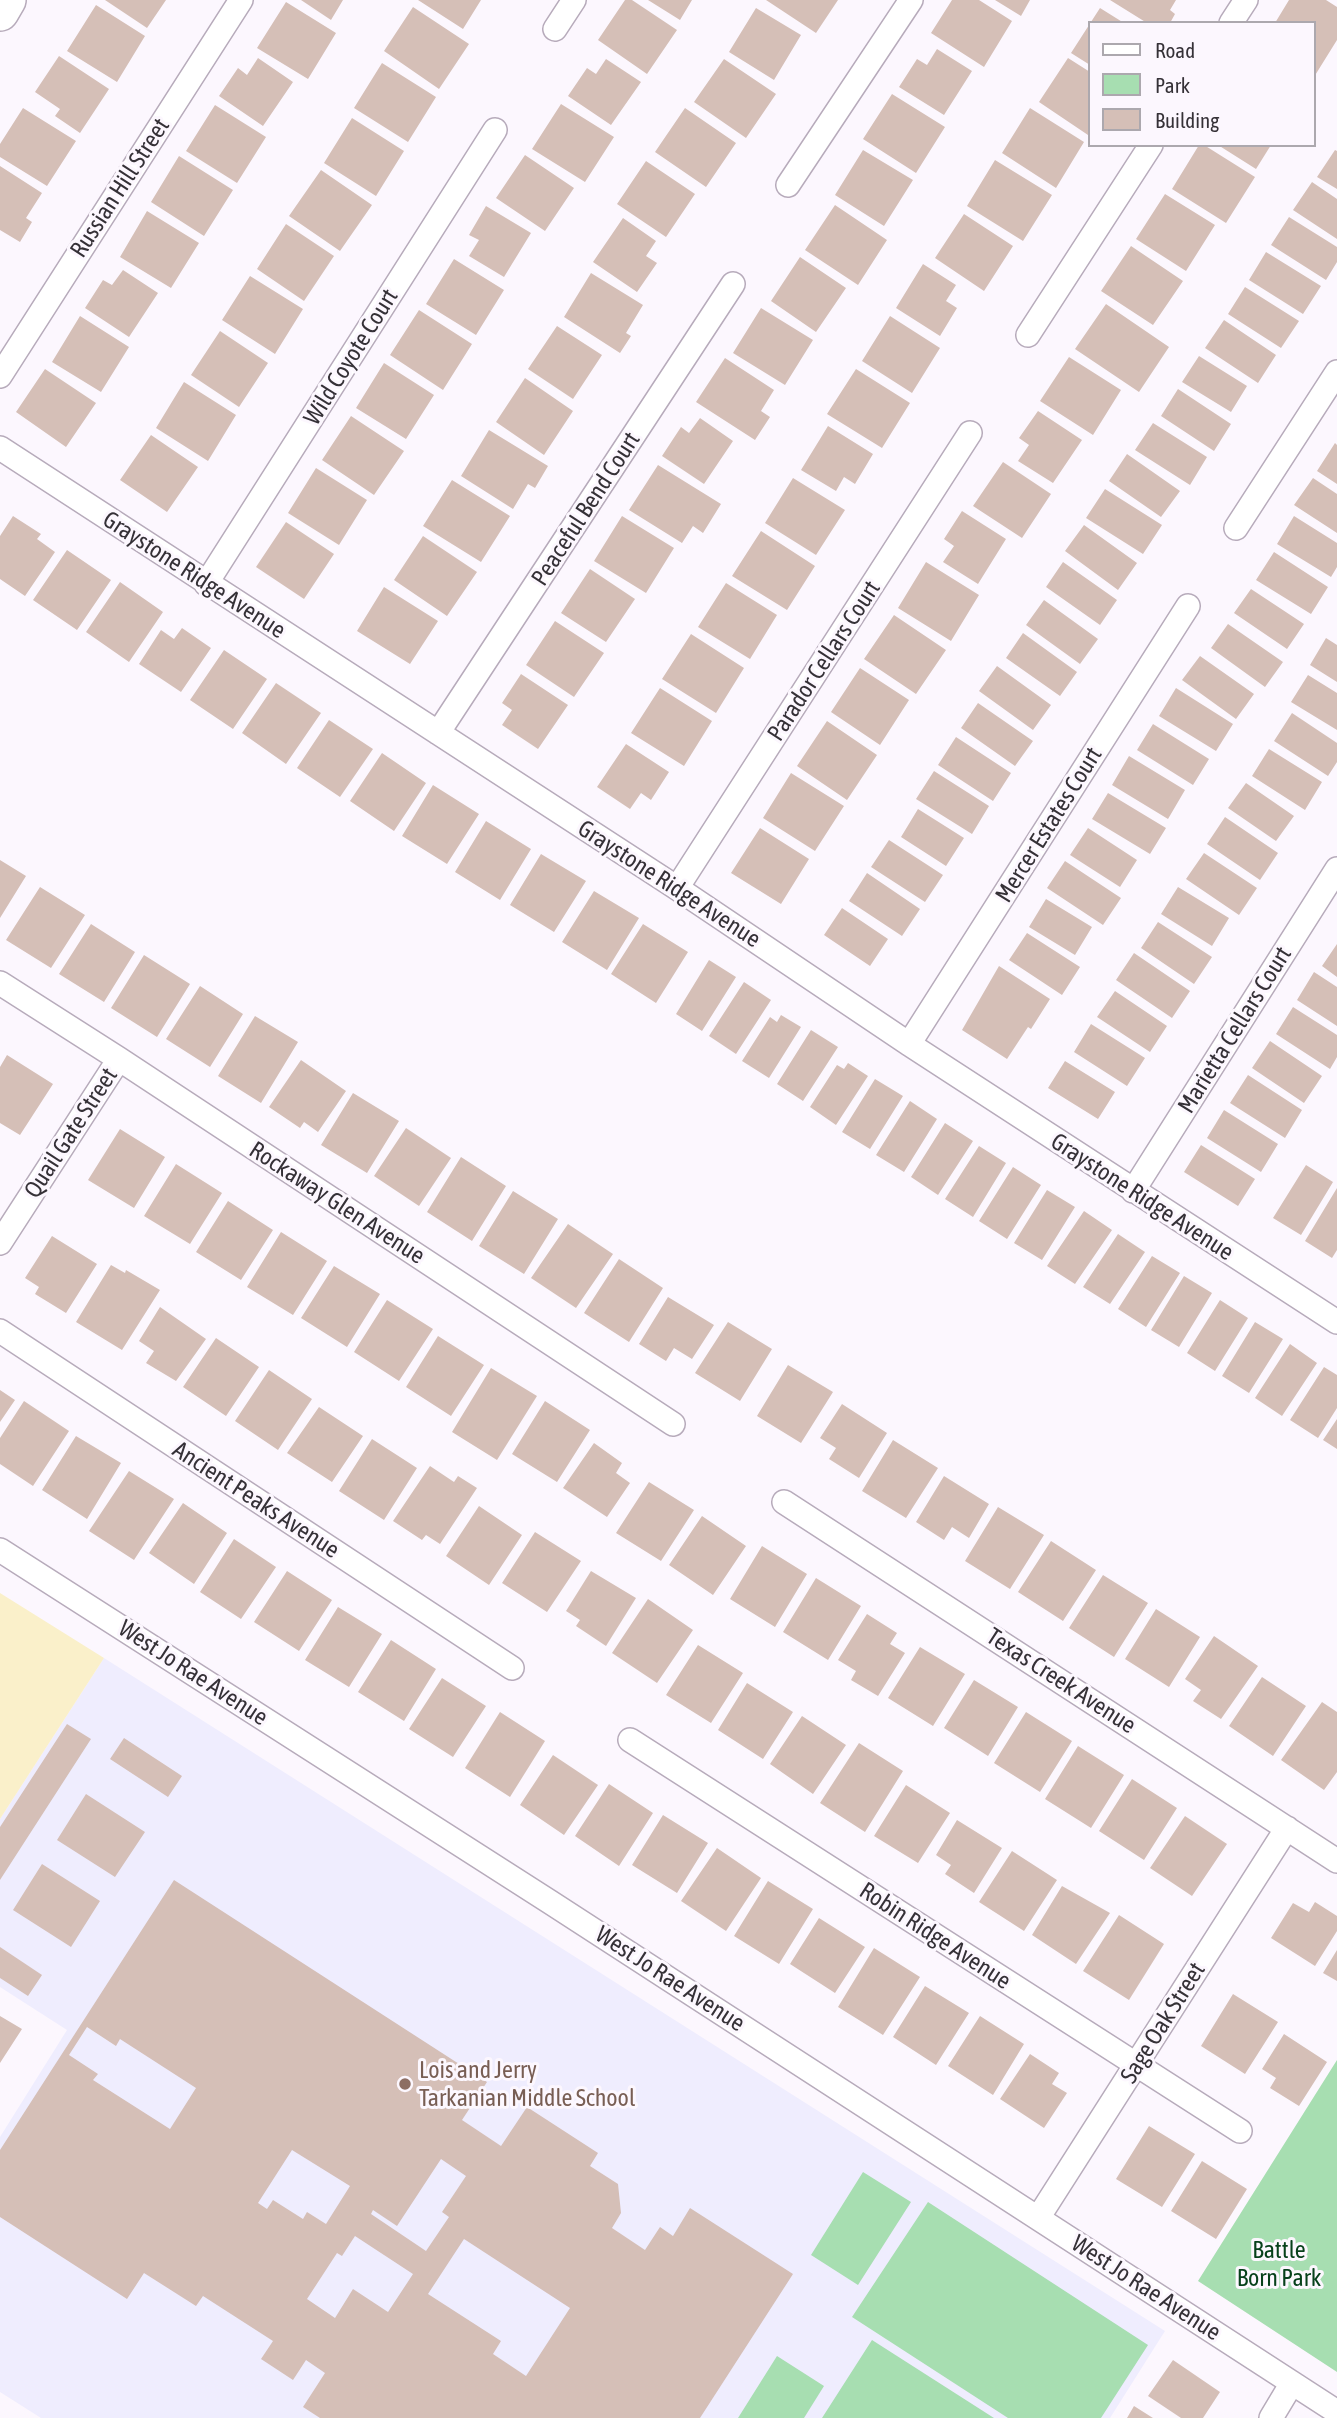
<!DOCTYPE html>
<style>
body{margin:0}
#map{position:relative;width:1337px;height:2418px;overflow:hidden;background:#fcf7fe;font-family:"Asap Condensed",sans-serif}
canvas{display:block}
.legend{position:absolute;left:1088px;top:21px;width:228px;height:126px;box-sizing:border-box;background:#fcf7fe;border:2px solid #aca8ae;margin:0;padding:9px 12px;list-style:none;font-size:21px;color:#353137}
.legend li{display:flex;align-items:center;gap:14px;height:35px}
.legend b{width:35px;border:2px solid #aca8ae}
</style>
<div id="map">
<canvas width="1337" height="2418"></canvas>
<ul class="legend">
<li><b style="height:9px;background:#fff"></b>Road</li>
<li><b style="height:19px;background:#a7deb1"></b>Park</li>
<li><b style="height:19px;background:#d5bfb7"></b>Building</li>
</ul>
</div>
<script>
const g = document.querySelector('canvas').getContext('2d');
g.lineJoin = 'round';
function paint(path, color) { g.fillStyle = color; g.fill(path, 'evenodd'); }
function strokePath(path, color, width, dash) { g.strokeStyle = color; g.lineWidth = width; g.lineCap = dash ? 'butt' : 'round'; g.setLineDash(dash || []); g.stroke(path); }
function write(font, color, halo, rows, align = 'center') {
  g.font = font + ' "Asap Condensed",sans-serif'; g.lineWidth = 6; g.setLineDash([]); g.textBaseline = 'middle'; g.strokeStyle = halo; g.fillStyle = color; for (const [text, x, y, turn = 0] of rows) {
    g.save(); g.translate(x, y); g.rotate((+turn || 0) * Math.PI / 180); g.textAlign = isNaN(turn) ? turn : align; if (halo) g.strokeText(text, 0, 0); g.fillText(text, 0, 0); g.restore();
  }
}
const education = new Path2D(`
 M104 1658 1165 2331 1110 2418H41L0 2392V2137L67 2030 0 1987V1819Z`);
const green = new Path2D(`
 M1337 2060V2372L1198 2281Z
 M863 2172 911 2202 858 2285 811 2255Z
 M928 2202 1148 2345 1101 2418H1008L852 2317Z
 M872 2340 994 2418H822Z
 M777 2356 824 2386 804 2418H738Z`);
const sand = new Path2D(`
 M0 1593 104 1658 0 1819Z`);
const building = new Path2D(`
 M105 0H166L147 28Z
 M301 0H343L331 20Z
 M418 0H481L463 29Z
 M625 0H632L677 30 647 74 598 40Z
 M648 0H692L680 20Z
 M766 0H838L816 33Z
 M952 0H979L1012 21 984 67 931 33Z
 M995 0H1030L1021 16Z
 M1110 0H1176L1170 10 1175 14 1170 23H1147Z
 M1289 0H1326L1337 7V40L1314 77V23H1275Z
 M286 2 336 33 308 79 257 48Z
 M96 5 145 36 117 82 67 51Z
 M413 7 469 44 439 89 384 51Z
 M756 8 801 35 774 80 729 52Z
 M1100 8 1124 23H1090V65L1071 53Z
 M937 49 972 71 944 115 899 87 917 59 927 65Z
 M59 56 109 89 80 133 55 116 60 109 35 92Z
 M258 58 293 82 263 126 219 96 238 68 247 75Z
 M1068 58 1090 72V132L1088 135 1039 102Z
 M606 59 641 82 611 125 568 96 587 68 596 74Z
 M724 59 776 94 746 138 694 102Z
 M382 63 436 97 408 142 354 108Z
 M892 94 945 127 916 173 863 139Z
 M561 104 614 137 585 182 532 149Z
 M215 105 266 137 237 183 186 151Z
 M23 108 76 141 47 186 0 157V144Z
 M685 108 736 143 706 187 655 152Z
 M1030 108 1084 142 1056 188 1002 153Z
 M352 118 404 151 376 196 324 163Z
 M1199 145H1204L1255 177 1226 223 1172 189Z
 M1218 145H1271L1256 169Z
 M863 150 913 180 884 226 835 195Z
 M1335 150 1337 151V189L1317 177Z
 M525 155 574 188 545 231 496 198Z
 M179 156 233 190 204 236 151 202Z
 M995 160 1052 195 1023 241 967 206Z
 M646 161 695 194 666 237 617 204Z
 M0 166 42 193 26 218 32 222 20 242 0 230Z
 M321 170 372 205 340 251 289 216Z
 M1312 182 1337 199V239L1293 210Z
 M1165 194 1215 225 1186 271 1136 239Z
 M835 205 887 240 858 285 805 250Z
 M486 206 531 233 504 277 469 256 479 240 469 235Z
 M147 211 199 243 171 288 120 257Z
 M964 214 1013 246 984 291 935 258Z
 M1289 217 1337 247V262L1326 280 1271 245Z
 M623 218 656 241 646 256 657 263 637 292 593 262Z
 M286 224 334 256 304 301 257 269Z
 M1131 246 1183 281 1153 325 1101 291Z
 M1266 252 1321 286 1303 314 1249 280Z
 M800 257 846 288 816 332 771 301Z
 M454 259 504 290 476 335 426 304Z
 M923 264 956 285 946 301 957 308 940 336 896 308Z
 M123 270 158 293 129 337 85 308 103 280 112 285Z
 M591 273 643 305 626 333 631 336 620 353 564 317Z
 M250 276 303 309 275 354 222 320Z
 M1245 287 1299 321 1281 348 1228 314Z
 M1106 304 1169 347 1139 392 1075 349Z
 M761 308 813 340 785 385 733 353Z
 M419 310 472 344 443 390 390 355Z
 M80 316 129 347 101 392 52 362Z
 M890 316 940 348 912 393 862 361Z
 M1224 320 1276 355 1258 383 1205 348Z
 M557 326 602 355 573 399 528 369Z
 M220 331 268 363 239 407 191 375Z
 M1199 356 1247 386 1231 412 1182 382Z
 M1069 357 1121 390 1093 435 1040 401Z
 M725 358 774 390 761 411 770 417 755 440 696 402Z
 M384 363 434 395 406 439 356 408Z
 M45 369 96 403 66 447 16 412Z
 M856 369 910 403 882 448 827 414Z
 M525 378 573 411 544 455 496 422Z
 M184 382 236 415 208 461 156 428Z
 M1178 389 1231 424 1214 451 1161 416Z
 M1038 411 1082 440 1053 483 1018 461 1029 445 1019 438Z
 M351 416 404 451 374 495 322 460Z
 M700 418 733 441 704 484 662 456 681 427 689 433Z
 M1153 423 1207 457 1190 485 1135 450Z
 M828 426 873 454 855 484 844 477 836 491 801 470Z
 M489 430 548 466 535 488 528 484 513 509 461 476Z
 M151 435 198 467 167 512 120 480Z
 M1335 443 1337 445V484L1317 471Z
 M1127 454 1180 491 1161 517 1109 481Z
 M1003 462 1051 494 1022 538 973 506Z
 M658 465 721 504 703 533 693 526 682 543 629 510Z
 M316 468 367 500 339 545 288 513Z
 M793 478 845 510 816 555 765 523Z
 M1313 478 1337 494V533L1294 505Z
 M452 480 510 516 481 562 423 526Z
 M1105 489 1162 525 1143 554 1086 518Z
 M962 511 1006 539 978 584 943 562 954 546 944 539Z
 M13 516 41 534 37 539 55 552 25 596 0 579V536Z
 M622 516 674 548 646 593 594 561Z
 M1294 516 1337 543V567L1331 577 1277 544Z
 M286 522 334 554 304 599 256 567Z
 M1084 525 1137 563 1118 590 1065 551Z
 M761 531 815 566 787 610 732 576Z
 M423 536 477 572 447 616 394 580Z
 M67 550 111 580 77 630 33 600Z
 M1274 552 1328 587 1311 614 1256 580Z
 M926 562 979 595 951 641 898 608Z
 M1063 562 1117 600 1100 625 1046 587Z
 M590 569 635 599 606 642 561 613Z
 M120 582 163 612 129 662 86 632Z
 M726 583 777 615 750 659 698 627Z
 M384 587 438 621 410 664 357 631Z
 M1251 589 1304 624 1287 649 1234 613Z
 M1044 600 1098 639 1080 664 1026 625Z
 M894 615 946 650 916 694 864 659Z
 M555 621 604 653 574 697 526 665Z
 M1228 624 1283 662 1265 687 1211 648Z
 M182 628 211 648 181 692 139 664 161 630 174 639Z
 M1023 633 1077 672 1060 696 1006 658Z
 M691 634 744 668 716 713 662 679Z
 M1326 638 1337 645V682L1310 665Z
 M224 650 267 679 233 729 190 700Z
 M1200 656 1254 694 1236 719 1182 680Z
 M997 666 1051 705 1033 730 979 691Z
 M860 668 909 700 880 745 831 712Z
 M521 674 568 705 538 749 502 725 512 710 502 703Z
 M1308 675 1337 693V730L1291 702Z
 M276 683 321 713 286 764 242 733Z
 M660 688 712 721 684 766 631 733Z
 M1176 688 1233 724 1216 751 1159 716Z
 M978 703 1033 741 1015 766 961 728Z
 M1292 713 1337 743V762L1328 776 1274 741Z
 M329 720 373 749 340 797 297 768Z
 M827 721 877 755 847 800 797 766Z
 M1153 724 1209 759 1193 785 1137 750Z
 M956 737 1011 773 993 801 938 765Z
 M626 744 669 772 651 800 641 793 630 809 597 787Z
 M1269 749 1322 782 1305 810 1252 776Z
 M382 753 426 783 394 831 350 801Z
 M1129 756 1185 790 1168 819 1112 785Z
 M934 771 989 806 972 834 916 799Z
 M791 773 844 806 815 851 763 818Z
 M1246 783 1294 816 1276 841 1228 808Z
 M433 785 479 814 447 864 402 836Z
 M1108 793 1166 828 1150 854 1092 819Z
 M918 809 964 838 946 866 901 837Z
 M1225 817 1278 853 1260 880 1207 844Z
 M486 821 531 849 500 900 455 872Z
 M760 828 809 859 781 904 731 873Z
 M1088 828 1137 860 1120 887 1070 855Z
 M889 840 943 875 925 902 871 867Z
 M1204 853 1257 888 1239 915 1186 879Z
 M541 854 586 881 554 932 510 905Z
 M0 860 26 876 0 918Z
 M1065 861 1121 898 1103 925 1047 888Z
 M867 873 920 909 902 936 849 901Z
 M40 887 85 915 51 968 6 940Z
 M1178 887 1229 918 1212 946 1161 914Z
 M594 891 639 918 607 970 562 942Z
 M1046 899 1092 927 1075 955 1029 927Z
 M842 908 888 939 870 966 824 935Z
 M1158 922 1212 957 1194 984 1141 948Z
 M91 924 135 952 104 1002 59 974Z
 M643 924 688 952 656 1003 611 974Z
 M1027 933 1080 967 1062 995 1009 960Z
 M1337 944V977L1322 966Z
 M1134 953 1190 991 1172 1018 1116 980Z
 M144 955 190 984 157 1037 111 1008Z
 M709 960 736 977 702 1031 676 1014Z
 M999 966 1050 999 1031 1029 1028 1027 1007 1059 962 1030Z
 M1314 972 1337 987V1026L1297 1000Z
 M744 982 771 1000 736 1054 709 1036Z
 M200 986 243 1014 210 1067 166 1039Z
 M1115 991 1167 1026 1150 1052 1097 1017Z
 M1293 1007 1337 1035V1057L1330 1069 1276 1034Z
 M781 1015 801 1027 769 1078 742 1061 770 1017 777 1022Z
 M255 1016 298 1042 261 1103 218 1076Z
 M1091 1024 1145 1058 1127 1086 1074 1052Z
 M811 1030 838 1047 803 1101 777 1084Z
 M1270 1041 1322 1076 1304 1103 1252 1068Z
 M7 1055 53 1084 20 1135 0 1123V1067Z
 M301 1060 346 1091 318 1132 304 1122 300 1128 269 1107Z
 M1065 1061 1115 1092 1098 1119 1048 1088Z
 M848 1063 868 1076 836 1125 810 1107 837 1065 844 1069Z
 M1248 1075 1302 1110 1285 1138 1230 1103Z
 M875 1079 903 1096 870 1149 842 1132Z
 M353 1093 399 1121 367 1173 321 1145Z
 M910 1101 937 1119 904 1172 876 1155Z
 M1224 1110 1278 1144 1261 1172 1207 1138Z
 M945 1123 973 1141 938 1195 911 1177Z
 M406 1128 451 1158 419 1206 374 1176Z
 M120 1129 165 1157 134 1208 88 1180Z
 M1201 1145 1255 1179 1238 1206 1184 1172Z
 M979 1146 1006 1163 973 1217 945 1199Z
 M461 1157 506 1186 472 1241 427 1212Z
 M176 1164 222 1193 190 1244 144 1216Z
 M1306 1165 1333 1182 1301 1235 1273 1218Z
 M1013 1167 1041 1185 1007 1239 979 1221Z
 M1337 1188V1250L1332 1258 1305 1241Z
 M1047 1190 1075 1207 1042 1260 1014 1243Z
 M513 1191 558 1219 524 1274 479 1246Z
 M228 1201 273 1230 241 1280 196 1252Z
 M1084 1211 1112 1230 1075 1284 1047 1266Z
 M568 1224 613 1254 576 1308 531 1278Z
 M281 1232 327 1261 293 1315 247 1287Z
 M1118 1234 1145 1252 1110 1304 1083 1287Z
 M52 1236 97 1264 66 1313 35 1294 39 1287 25 1278Z
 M1152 1256 1180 1273 1146 1327 1118 1309Z
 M619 1259 663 1288 629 1342 584 1313Z
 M111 1265 125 1273 126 1270 160 1290 122 1350 76 1322Z
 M334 1266 380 1294 347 1347 301 1318Z
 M1184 1276 1212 1293 1179 1347 1151 1330Z
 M668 1297 714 1325 692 1359 674 1348 666 1361 639 1344Z
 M387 1300 433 1329 399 1381 354 1352Z
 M1220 1300 1248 1318 1215 1371 1187 1353Z
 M160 1307 206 1339 176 1381 146 1363 154 1351 139 1341Z
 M728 1322 772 1349 740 1401 695 1373Z
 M1255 1322 1283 1339 1249 1393 1222 1376Z
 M438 1336 484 1365 451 1416 406 1387Z
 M216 1338 259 1367 226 1416 183 1387Z
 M1290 1344 1317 1363 1282 1416 1255 1398Z
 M788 1365 833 1392 801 1443 757 1416Z
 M1324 1367 1337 1375V1408L1318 1438 1290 1420Z
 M491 1368 537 1396 497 1460 452 1432Z
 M269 1370 312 1399 278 1450 235 1421Z
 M0 1390 15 1400 0 1422Z
 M24 1401 69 1431 33 1486 0 1464V1438Z
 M545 1401 590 1430 557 1482 512 1454Z
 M842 1404 887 1433 859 1478 829 1459 836 1448 820 1438Z
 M319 1407 363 1436 332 1482 287 1453Z
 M1337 1419V1449L1323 1440Z
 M76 1436 121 1463 87 1519 42 1490Z
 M372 1439 417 1468 384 1520 339 1491Z
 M893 1440 938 1468 906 1518 862 1491Z
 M594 1443 622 1463 616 1473 630 1483 607 1517 563 1488Z
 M430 1466 454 1482 458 1476 477 1488 440 1544 426 1535 422 1540 393 1521Z
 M129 1471 174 1499 134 1560 89 1531Z
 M944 1476 989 1504 969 1538 952 1527 944 1540 916 1522Z
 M649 1482 694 1510 661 1561 616 1533Z
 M183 1503 227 1533 194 1584 149 1553Z
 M479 1506 522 1535 489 1585 446 1556Z
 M998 1507 1044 1535 1010 1589 965 1561Z
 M702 1516 746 1546 713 1595 669 1565Z
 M535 1532 581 1561 547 1612 502 1583Z
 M234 1539 276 1567 241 1619 200 1592Z
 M1051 1541 1096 1570 1063 1621 1018 1592Z
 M762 1546 807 1574 775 1627 730 1599Z
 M287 1571 332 1600 299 1651 254 1622Z
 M591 1571 636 1598 606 1646 576 1626 580 1620 566 1611Z
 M1103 1575 1148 1603 1114 1657 1069 1628Z
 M816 1578 861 1606 828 1660 783 1632Z
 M648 1599 693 1630 657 1683 612 1653Z
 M338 1607 382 1634 349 1687 305 1660Z
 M1156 1609 1200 1637 1169 1687 1125 1659Z
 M867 1614 897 1633 890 1644 905 1653 878 1696 851 1680 856 1671 838 1660Z
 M1214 1636 1258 1666 1221 1719 1193 1701 1201 1690 1185 1679Z
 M391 1640 436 1669 404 1721 358 1692Z
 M698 1645 743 1673 711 1723 666 1695Z
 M920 1647 965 1674 933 1726 888 1698Z
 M1262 1677 1306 1706 1273 1756 1229 1726Z
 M442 1678 486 1706 453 1757 409 1729Z
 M974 1680 1018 1707 988 1756 944 1728Z
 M747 1683 793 1712 763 1759 718 1730Z
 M1322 1702 1337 1712V1772L1324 1790 1281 1760Z
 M500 1712 545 1741 510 1797 465 1768Z
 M1026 1712 1072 1741 1040 1792 994 1763Z
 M802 1716 846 1745 813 1794 770 1764Z
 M67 1724 91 1739 0 1880V1827Z
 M124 1738 182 1776 168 1797 110 1759Z
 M859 1743 903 1771 865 1832 820 1803Z
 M1078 1746 1124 1775 1091 1828 1045 1799Z
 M553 1755 598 1785 564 1835 520 1805Z
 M1132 1779 1177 1808 1144 1860 1099 1831Z
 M609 1784 653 1813 619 1866 575 1836Z
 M906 1785 950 1813 918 1863 874 1836Z
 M86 1794 145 1832 115 1877 57 1840Z
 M663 1815 708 1843 677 1893 632 1865Z
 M1185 1816 1227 1844 1192 1896 1150 1868Z
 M957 1820 1002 1848 974 1893 945 1874 951 1865 936 1855Z
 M717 1848 761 1878 726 1931 681 1901Z
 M1012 1851 1057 1880 1024 1931 979 1902Z
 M42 1864 100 1901 71 1947 13 1910Z
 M174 1880 487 2082 462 2120 501 2146 527 2107 598 2153 590 2166 618 2184 621 2213 612 2228 645 2250 660 2227 673 2236 690 2208 793 2274 700 2418H320L303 2407 325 2373 306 2360 293 2380 261 2359 273 2341 203 2296 196 2306 144 2273 127 2299 0 2217V2150ZM87 2027 116 2046 120 2039 196 2088 170 2129 93 2080 98 2074 69 2055ZM292 2150 350 2186 326 2224 307 2212 303 2219 273 2200 267 2209 258 2203ZM441 2159 466 2176 442 2212 449 2217 426 2251 371 2214 373 2210 397 2226ZM355 2236 413 2274 388 2312 353 2289 335 2318 307 2299 337 2253 342 2256ZM464 2239 570 2308 526 2376 493 2354 501 2341 428 2294Z
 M768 1881 813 1909 779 1964 734 1936Z
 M1062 1886 1110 1913 1076 1964 1032 1935Z
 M1315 1902 1337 1916V1931L1315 1966 1271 1938 1293 1903 1309 1912Z
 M1119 1915 1164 1944 1129 2000 1083 1971Z
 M819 1918 865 1947 835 1993 790 1964Z
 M0 1947 42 1975 28 1996 0 1978Z
 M874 1948 920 1977 883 2035 838 2007Z
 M1337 1950V1981L1323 1973Z
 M925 1986 969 2013 936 2065 893 2037Z
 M1233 1994 1278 2022 1245 2074 1201 2046Z
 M0 2016 22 2029 0 2063Z
 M980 2016 1024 2044 993 2095 948 2066Z
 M1284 2034 1327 2062 1299 2106 1270 2088 1276 2078 1262 2069Z
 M1030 2054 1059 2073 1052 2084 1067 2093 1044 2128 1000 2099Z
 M1149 2126 1195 2154 1162 2207 1116 2179Z
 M1202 2161 1247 2189 1216 2239 1171 2211Z
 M1173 2360 1220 2392 1203 2418H1181L1148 2396Z
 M1134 2406 1153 2418H1127Z`);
const street = new Path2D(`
 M1231 23 1246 0
 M555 29 574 0
 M788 185 911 0
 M1028 335 1151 145
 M0 376 241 0
 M0 448 677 888 909 1044 1337 1322
 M1236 528 1337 372
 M206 584 495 130
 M438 733 733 284
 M677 888 970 433
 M0 983 119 1059 673 1424
 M909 1044 1188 606
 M1133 1191 1337 869
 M0 1243 119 1059
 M0 1331 512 1668
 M784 1502 1337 1861
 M0 1550 550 1902 1337 2412
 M630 1740 1240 2131
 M1038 2218 1287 1828
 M1271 2418 1292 2383`);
const primary = new Path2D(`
 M0 12 7 0`);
const markers = [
 [405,2084,7,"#8d6e63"]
];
const streetNames = [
 ["Russian Hill Street",120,188,-57],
 ["Wild Coyote Court",351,357,-58],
 ["Peaceful Bend Court",586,509,-57],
 ["Graystone Ridge Avenue",194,575,33],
 ["Parador Cellars Court",824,661,-57],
 ["Mercer Estates Court",1049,825,-58],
 ["Graystone Ridge Avenue",669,884,33],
 ["Marietta Cellars Court",1235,1030,-58],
 ["Quail Gate Street",71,1133,-57],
 ["Graystone Ridge Avenue",1142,1197,33],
 ["Rockaway Glen Avenue",337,1203,33],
 ["Ancient Peaks Avenue",256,1500,33],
 ["West Jo Rae Avenue",193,1673,33],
 ["Texas Creek Avenue",1061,1681,33],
 ["Robin Ridge Avenue",935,1936,33],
 ["West Jo Rae Avenue",670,1979,33],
 ["Sage Oak Street",1163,2023,-58],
 ["West Jo Rae Avenue",1146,2288,33]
];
const educationNames = [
 ["Lois and Jerry",419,2070],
 ["Tarkanian Middle School",419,2098]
];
const parkNames = [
 ["Battle",1279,2250],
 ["Born Park",1279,2278]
];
paint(education, '#efedfe');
paint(green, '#a7deb1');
paint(sand, '#faf0ca');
paint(building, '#d5bfb7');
strokePath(street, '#b7abbb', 26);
strokePath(primary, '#b7abbb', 40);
strokePath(street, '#fff', 23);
strokePath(primary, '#fff', 37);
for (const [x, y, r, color] of markers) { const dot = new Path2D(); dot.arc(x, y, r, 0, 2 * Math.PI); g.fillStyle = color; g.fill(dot); strokePath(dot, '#fcf7fe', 2.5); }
write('24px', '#353137', '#fcf7fe', streetNames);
write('24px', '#785e54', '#fcf7fe', educationNames, 'left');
write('24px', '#07411b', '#fcf7fe', parkNames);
</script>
